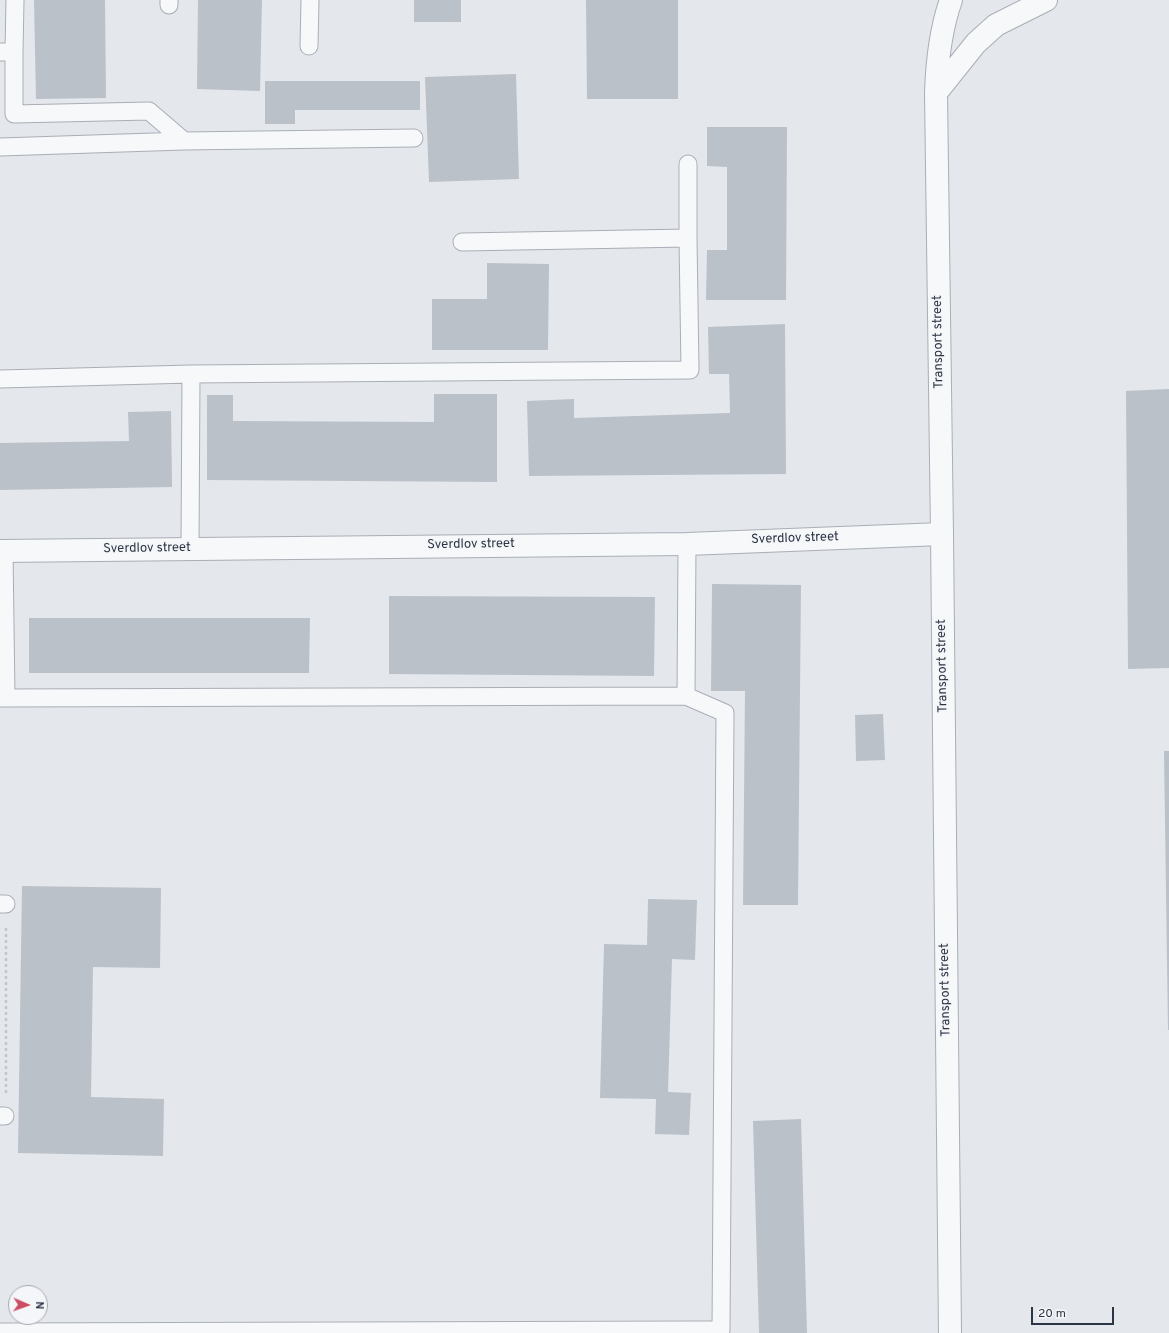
<!DOCTYPE html>
<style>
body{margin:0}
#map{position:relative;width:1169px;height:1333px;overflow:hidden;background:#e4e7ec;font-family:Overpass,sans-serif}
canvas{display:block}
.north{position:absolute;left:8px;top:1285px;width:40px;height:40px;box-sizing:border-box;background:#f4f6f9;border:1px solid #a4a9b1;border-radius:50%;rotate:92deg;font-size:11px;font-weight:700;line-height:16px;text-align:center;color:#2c3544}
.north::after{content:'';display:block;margin:auto;width:14px;height:18px;background:#cc4e65;clip-path:polygon(50% 0,100% 100%,50% 72%,0 100%)}
.scale{position:absolute;left:1031px;top:1307px;width:83px;height:18px;box-sizing:border-box;border:2px solid #2c3544;border-top:0;padding-left:5px;font-size:12px;line-height:14px;white-space:nowrap;color:#2c3544;-webkit-text-stroke:3px #f4f6f9;paint-order:stroke}
</style>
<div id="map">
<canvas width="1169" height="1333"></canvas>
<div class="north">N</div>
<div class="scale">20 m</div>
</div>
<script>
const g = document.querySelector('canvas').getContext('2d');
g.lineJoin = 'round';
function paint(path, color) { g.fillStyle = color; g.fill(path, 'evenodd'); }
function strokePath(path, color, width, dash) { g.strokeStyle = color; g.lineWidth = width; g.lineCap = dash ? 'butt' : 'round'; g.setLineDash(dash || []); g.stroke(path); }
function write(font, color, halo, rows, align = 'center') {
  g.font = font + ' Overpass,sans-serif'; g.lineWidth = 3; g.setLineDash([]); g.textBaseline = 'middle'; g.strokeStyle = halo; g.fillStyle = color; for (const [text, x, y, turn = 0] of rows) {
    g.save(); g.translate(x, y); g.rotate((+turn || 0) * Math.PI / 180); g.textAlign = isNaN(turn) ? turn : align; if (halo) g.strokeText(text, 0, 0); g.fillText(text, 0, 0); g.restore();
  }
}
const building = new Path2D(`
 M34 0H105L106 98 36 99Z
 M198 0H262L260 91 197 89Z
 M414 0H461V22H414Z
 M586 0H678V99H587Z
 M516 74 519 179 429 182 425 77Z
 M265 81H420V110H295V124H265Z
 M707 127H787L786 300H706L707 250H727V167L707 166Z
 M487 263 549 264 548 350H432V299H487Z
 M785 324 786 474 529 476 527 401 574 399V418L730 413 729 374H709L708 327Z
 M1169 389V668L1128 669 1126 391Z
 M434 394H497V482L207 480V395H233V421L434 422Z
 M171 411 172 487 0 490V443L129 441 128 412Z
 M712 584 801 585 798 905H743L745 691H711Z
 M389 596 655 597 654 676 389 674Z
 M29 618H310L309 673H29Z
 M883 714 885 760 856 761 855 715Z
 M1164 751H1169V1030H1168Z
 M22 886 161 888 160 968 93 967 91 1097 164 1099 163 1156 18 1153Z
 M648 899 697 900 695 960 672 959 668 1092 691 1093 689 1135 655 1134 656 1099 600 1098 604 944 647 945Z
 M801 1119 807 1333H759L753 1121Z`);
const path = new Path2D(`
 M6 1093V926`);
const service = new Path2D(`
 M169 5V0
 M309 46 310 0
 M0 52H14L15 0
 M14 52V114L149 111 184 141 414 138
 M0 147 184 141
 M462 242 688 238V164
 M0 379 191 374
 M190 548 191 374 690 370 688 238
 M4 551 6 698
 M686 696 687 544
 M0 698 686 696 725 713 721 1330H690V1333
 M0 904H6
 M0 1116H5
 M0 1332 690 1330`);
const minor = new Path2D(`
 M936 93 976 43 996 25 1046 0
 M942 534 936 93C937 61 940 31 951 0`);
const tertiary = new Path2D(`
 M0 551 687 544 942 534 950 1333`);
const streetNames = [
 ["Transport street",939,342,-91],
 ["Sverdlov street",795,539,-2],
 ["Sverdlov street",471,545,-1],
 ["Sverdlov street",147,549,-1],
 ["Transport street",943,666,-91],
 ["Transport street",946,990,-91]
];
paint(building, '#bbc1c9');
strokePath(service, '#a9aeb6', 19);
strokePath(minor, '#a9aeb6', 24);
strokePath(tertiary, '#a9aeb6', 24);
strokePath(path, '#c2c5cb', 2.5, [3, 3]);
strokePath(service, '#f7f8fa', 17);
strokePath(minor, '#f7f8fa', 22);
strokePath(tertiary, '#f7f8fa', 22);
write('13px', '#2c3544', '#f4f6f9', streetNames);
</script>
